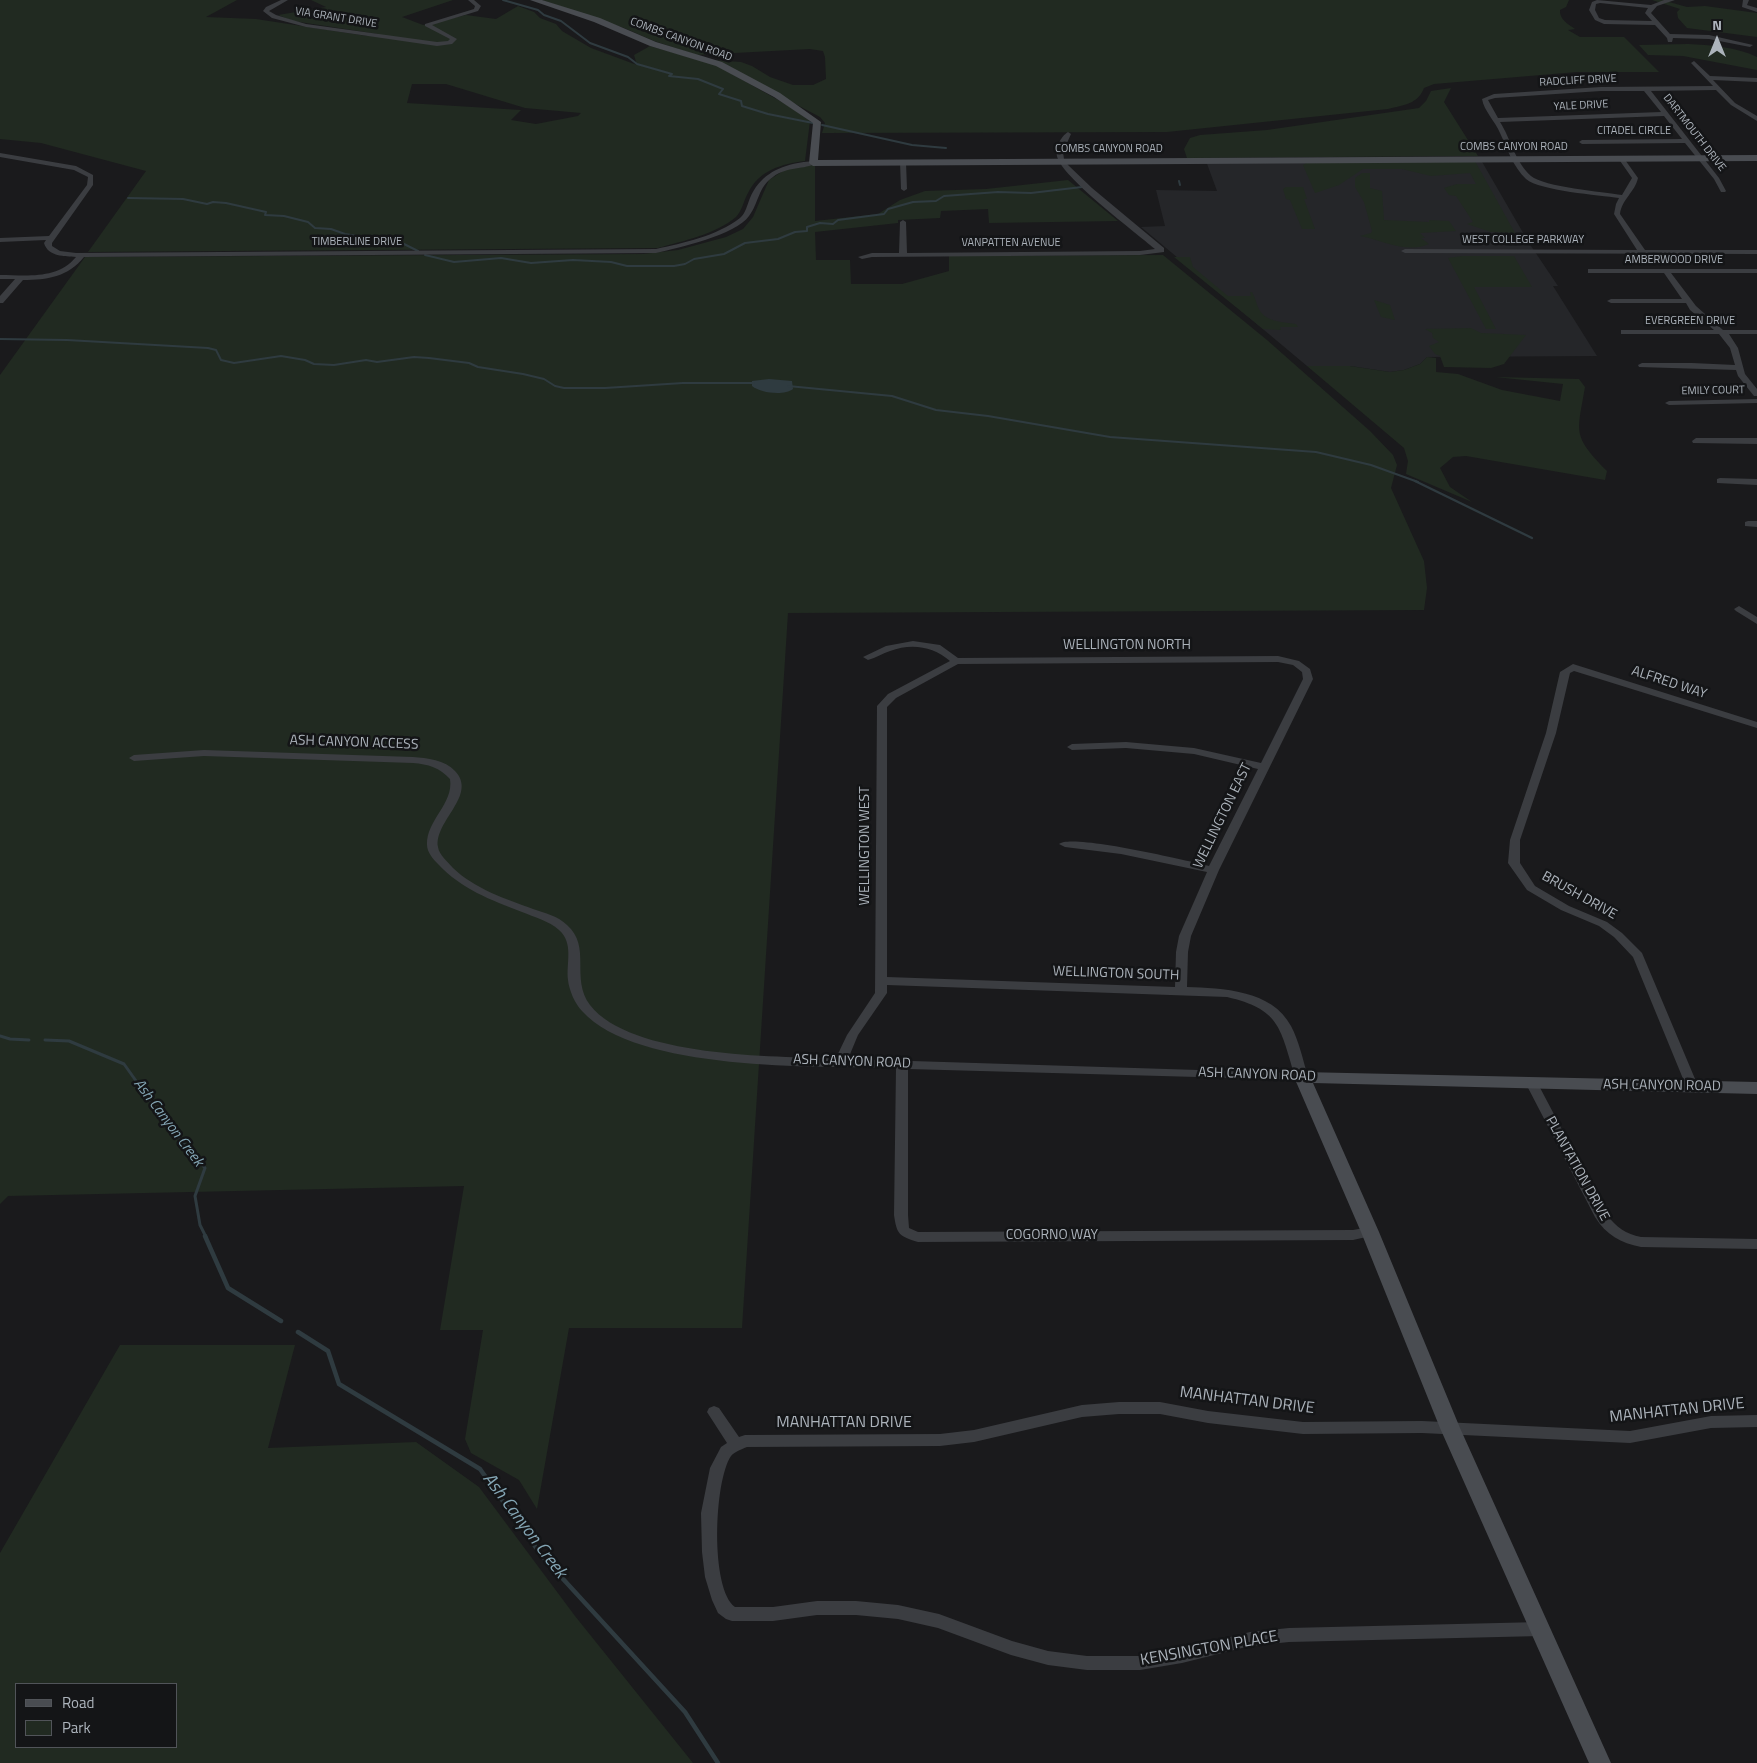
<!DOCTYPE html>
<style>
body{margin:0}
#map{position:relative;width:1757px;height:1763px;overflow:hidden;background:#1a1a1c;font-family:"Titillium Web",sans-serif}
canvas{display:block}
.legend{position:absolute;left:15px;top:1683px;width:162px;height:65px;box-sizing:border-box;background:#141517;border:1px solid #515459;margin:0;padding:6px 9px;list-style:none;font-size:15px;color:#acb3bb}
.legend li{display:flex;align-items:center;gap:10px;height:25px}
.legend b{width:25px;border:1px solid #515459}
.north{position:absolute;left:1692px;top:15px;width:50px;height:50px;-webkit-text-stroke:4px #141517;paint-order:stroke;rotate:0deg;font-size:14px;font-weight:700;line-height:20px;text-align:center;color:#acb3bb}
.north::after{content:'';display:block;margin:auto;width:18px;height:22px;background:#acb3bb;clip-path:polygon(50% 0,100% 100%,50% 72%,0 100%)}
</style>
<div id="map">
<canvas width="1757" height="1763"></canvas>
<ul class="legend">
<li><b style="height:6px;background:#494c51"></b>Road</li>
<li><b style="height:14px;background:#212a21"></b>Park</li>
</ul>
<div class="north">N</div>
</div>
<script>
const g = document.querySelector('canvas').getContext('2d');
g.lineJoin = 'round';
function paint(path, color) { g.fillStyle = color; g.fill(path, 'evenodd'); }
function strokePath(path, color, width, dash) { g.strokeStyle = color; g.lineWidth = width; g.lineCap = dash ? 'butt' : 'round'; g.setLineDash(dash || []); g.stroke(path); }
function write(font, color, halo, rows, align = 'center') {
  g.font = font + ' "Titillium Web",sans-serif'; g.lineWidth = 5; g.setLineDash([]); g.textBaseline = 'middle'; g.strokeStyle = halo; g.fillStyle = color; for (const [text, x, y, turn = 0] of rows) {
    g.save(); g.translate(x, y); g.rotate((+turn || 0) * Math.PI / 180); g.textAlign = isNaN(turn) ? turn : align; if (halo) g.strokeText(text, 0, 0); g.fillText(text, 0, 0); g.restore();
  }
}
const built = new Path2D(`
 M1481 160 1529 243 1558 286H1553L1597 356 1427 357 1420 364 1404 370 1390 372 1350 366H1307L1141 227 1165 226 1156 190 1217 191 1206 161Z`);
const green = new Path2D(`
 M0 0H237L206 17 256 19 367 36 378 34 293 21 278 15 326 7 311 0H453L402 17 423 25 466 15 496 19 518 6 534 12 540 18 556 24 562 31 591 48 637 65 634 55 650 46 716 65 787 105 810 121 805 161C782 164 759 170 748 193 744 200 742 211 736 217 716 234 683 241 658 248L88 252 146 171 41 143 0 139ZM412 84H446L525 108 581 113 578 116 536 124 511 120 521 110 407 103Z
 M542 0H1569L1566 7 1560 10C1559 19 1568 24 1575 29L1568 30 1580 37H1624L1659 72H1577L1434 84 1424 88C1418 104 1404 105 1388 109L1167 132 822 133 825 123 820 117 712 60 741 62 752 66 770 77 793 85H813L826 79 825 57 823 51 810 49 697 55 654 41 624 28Z
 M1652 0H1662L1687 7 1705 6 1757 13V37L1687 28 1678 18 1677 12 1680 9Z
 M1688 44C1710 45 1737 47 1757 57V70L1683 56 1648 55 1639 45Z
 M1451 88 1444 102 1478 156 1187 158 1184 149 1190 138 1200 135 1267 130 1419 108 1426 101 1431 91Z
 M1475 161 1515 233 1491 232 1467 224 1473 222 1456 196 1449 195 1444 188 1457 184H1476L1470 173 1431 176 1402 169H1363L1339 185 1315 193 1303 165 1308 162Z
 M815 164V221L878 214 900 200 925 191 986 189 1068 180 1118 221 989 223 988 209 941 211 940 218 898 220V223L815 232 816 260H850L851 284H902L949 271V256L1163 255 1267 340 1370 431 1393 455 1397 465 1391 488 1424 561 1427 588 1424 610 788 613 742 1328H569L537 1509 519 1480 471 1453 465 1439 483 1330H440L464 1186 8 1196 0 1204V375L85 257 643 254 678 250 726 237 743 229 753 217 769 180 786 169Z
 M1362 173H1370V188L1382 191 1384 220 1429 222V220L1449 221 1456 231 1420 233 1425 238H1421L1429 244C1407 254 1382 240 1360 236L1371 233 1372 231 1364 202 1355 187V178Z
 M1286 187H1303L1307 199H1304L1315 229H1302L1290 200 1286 199 1283 189Z
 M1462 256H1514L1532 287H1474L1496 329H1486L1448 258Z
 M1174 257H1190L1193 267 1228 296H1251L1250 292H1252C1255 297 1256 302 1258 307 1264 322 1282 322 1296 324L1298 327H1280L1281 330 1263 329Z
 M1374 300 1390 305 1395 320 1381 317Z
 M1471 328 1481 333 1526 335 1504 364 1491 368 1444 367 1440 356 1435 354 1429 346 1439 342 1433 338 1432 333 1425 329Z
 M1427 357 1436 358V372L1458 374 1502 390 1560 401 1563 384 1495 377 1579 379 1585 387C1577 434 1572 435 1607 471L1605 480 1466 456 1453 457 1440 468 1450 487 1472 502 1406 474 1408 461 1404 448 1307 366H1350L1390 372 1404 370 1420 364Z
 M120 1345H295L268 1448 416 1442 479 1487 575 1616 693 1763H0V1553ZM16 1684H176V1747H16Z`);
const water = new Path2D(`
 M769 379 792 381 793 389C784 396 760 393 752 386V381Z`);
const streamFar3 = new Path2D(`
 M503 0 538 10 544 15 561 21 590 43 628 57 637 64 672 74 669 76 698 79 723 89 719 94 741 101 742 106 768 114 813 123
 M822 125 912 145 946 148
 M1179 181 1180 185
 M128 198 183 199 207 204 213 202 226 203 266 212 265 215 284 216 308 222 315 228 331 229 345 234 404 244 418 251
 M425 255 454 262 501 258 531 263 573 260 611 262 627 266H674L685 264 694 259 724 254 745 243 778 239 795 232 807 231V227L820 223 833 224 838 220 884 214 888 209 913 202 936 201 944 196 998 192 1031 193 1082 187
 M0 339 67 340 208 348 216 350 221 360 234 363 281 356 305 360 314 364 334 365 366 360 377 362 414 357 429 358 469 363 478 367 523 374 544 379 555 386 564 388H605L683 383H754
 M788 386 892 396 936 410 988 416 1110 437 1316 452 1371 465 1418 482`);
const streamFar2 = new Path2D(`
 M1415 481 1532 538`);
const streamFar1 = new Path2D(`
 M0 1036 10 1039 29 1040
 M45 1040 69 1041 124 1064 166 1123 205 1168 195 1196 200 1225 206 1237`);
const stream = new Path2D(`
 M205 1236 228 1288 281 1321
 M298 1332 328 1351 339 1384 480 1469 542 1556 685 1712 718 1763`);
const street = new Path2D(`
 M281 0H288L269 11 276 15 306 24 437 42 448 41 450 39 425 26V24L474 9 475 6 468 0H474L481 6 478 11 432 25 457 39 452 44 437 46 306 27 272 18 263 11 266 7Z
 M1597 0 1651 5 1664 0H1675L1657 6 1651 13 1670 34 1709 35 1753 45 1750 47 1709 39 1673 38 1672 42H1668L1667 38 1655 25 1604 24 1595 20 1589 10 1592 2ZM1600 3 1648 8 1645 13 1652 21 1605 20 1599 18 1595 10 1596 4Z
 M1743 0H1749L1747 5 1757 8V12L1742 7Z
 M1694 61 1710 76 1757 78V82L1713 80 1735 103 1757 116V121L1731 105 1716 90 1651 91 1719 178 1726 191 1725 192H1721L1714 179 1685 143 1582 144 1579 142 1582 140 1682 139 1664 116 1500 122C1511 139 1515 162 1531 176 1544 187 1603 192 1622 195L1632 178 1618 158 1623 157 1638 178C1635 192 1622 199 1620 214L1645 250H1757V254L1405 253 1401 251 1405 249 1637 250 1614 214 1616 204 1619 198C1599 195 1540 191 1526 179 1513 167 1507 148 1500 133 1495 121 1484 111 1482 99L1494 94 1601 87 1713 86 1692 64 1691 63ZM1601 91H1644L1661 112 1498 118 1488 100 1495 98Z
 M1068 132 1071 134 1063 152 1064 159 1068 165 1092 188 1164 248V252L1140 255 872 257 862 259 858 257 872 253H899L900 222 903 220 906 222 907 253 1140 251 1155 249C1134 231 1067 181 1058 159 1054 150 1060 137 1068 132Z
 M0 153 76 166 93 175V185L52 243V246L60 251 76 253 656 249C683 243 717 236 740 218 746 213 747 205 750 198 759 177 776 167 798 163 804 162 811 160 816 163 805 170 787 166 773 177 758 187 759 203 749 216 736 235 678 248 656 253L84 257C68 277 47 280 23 280L3 303H0V296L15 279H0V275C26 275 57 280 76 257 65 256 48 257 44 243L46 240 0 242V238L49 236 87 185 88 177 74 170 0 157Z
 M903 160 906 162 907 189 904 191 901 189 900 162Z
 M1588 269H1757V273H1671L1696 306 1723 330H1757V334H1729L1738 348 1745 374 1757 389V396H1754L1738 376 1736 370 1639 367 1638 365 1642 363H1692L1735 365 1730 348 1719 334H1621V330H1714L1690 310 1686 303H1611L1607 301 1611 299H1682L1664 273H1588Z
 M1757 399V403L1669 405 1665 403 1669 401Z
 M1696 438H1757V444L1693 443 1692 441Z
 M1720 478 1757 479V485L1717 483V479Z
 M1748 521H1757V527L1745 526V522Z
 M1739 606 1757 617V624L1736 611 1734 609Z
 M913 641 940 645 958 658 1278 656 1299 661 1310 669 1313 679 1219 870 1191 936 1188 952 1187 987C1222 988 1272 990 1291 1026 1299 1041 1303 1060 1308 1077L1306 1080 908 1069V1215L909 1228 918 1232 1353 1230 1370 1227 1375 1229 1377 1232 1375 1235 1353 1240 918 1242C899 1236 897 1235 894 1215L896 1068C816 1066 637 1072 582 1011 575 1004 569 990 568 980 566 963 574 943 559 930 549 921 534 917 522 912 491 900 461 889 438 864 433 859 427 852 427 845 426 820 454 804 450 779 440 768 428 764 413 763L204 756 134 761 129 758 134 755 204 750 413 757C427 758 445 760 455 771 478 795 434 821 438 847 439 855 448 862 453 868 475 889 506 899 533 909 545 913 558 916 567 925 592 947 570 978 590 1005 630 1057 775 1057 836 1058L847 1035 875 993 877 706 888 694 950 661C933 646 911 643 890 651 883 653 876 658 868 660L863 657 886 646ZM1278 662 1293 665 1302 672 1303 679 1261 763 1194 748 1126 742 1072 744 1067 747 1072 750 1126 748 1194 754 1258 769 1209 866C1189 861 1071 833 1059 844L1065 847 1121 854 1207 872 1179 936 1176 952 1175 987 887 977V707L896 698 958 664ZM887 985 1227 997C1279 1009 1280 1027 1294 1073L848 1059 858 1035 887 993Z
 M1573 664 1757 722V728L1574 671 1570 673 1556 733 1520 840V863L1535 886 1569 906 1607 922 1622 933 1642 953 1698 1086 1696 1089H1688L1686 1086 1633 957 1614 937 1599 926 1561 910 1527 890 1508 863 1510 840 1546 733 1560 672Z
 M1531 1078 1535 1079 1537 1082 1607 1215C1616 1227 1626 1234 1641 1237L1757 1239V1249L1641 1247C1621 1243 1606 1235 1595 1217L1525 1082 1527 1079Z
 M1119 1402H1160L1208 1411 1303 1422 1422 1421 1630 1431 1711 1416 1757 1415V1427L1711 1428 1630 1443 1422 1433 1303 1434 1208 1423 1160 1414H1119L1082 1417 974 1442 940 1446 747 1447C742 1449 734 1452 731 1456 714 1481 710 1589 735 1607H773L817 1601H856L898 1605 939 1614 1012 1641 1048 1651 1087 1656H1140L1182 1649 1250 1632 1289 1628 1541 1622 1547 1624 1549 1629 1547 1634 1541 1636 1289 1642 1250 1646 1182 1663 1140 1670H1087L1048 1665 1011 1655 938 1628 898 1619 856 1615H817L773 1621H732L726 1619 718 1613 712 1600 705 1577 702 1552 701 1513 710 1468 721 1447 727 1443 707 1412 709 1408 714 1406 719 1408 739 1437 745 1435 940 1434 974 1430 1082 1405Z`);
const secondary = new Path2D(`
 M530 0H542L600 18 656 42 722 62 780 93 821 122 818 160 1757 155V161L813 166 809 163 813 123 774 97 716 66 650 46 594 22Z
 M1302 1072 1757 1082V1094L1313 1083 1379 1232 1460 1428 1611 1763H1589L1440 1428 1361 1232 1294 1077 1296 1073Z`);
const farStreetnames = [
 ["VIA GRANT DRIVE",336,18,9],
 ["COMBS CANYON ROAD",681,40,20],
 ["RADCLIFF DRIVE",1578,81,-3],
 ["YALE DRIVE",1581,106,-3],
 ["CITADEL CIRCLE",1634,131],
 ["DARTMOUTH DRIVE",1694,133,52],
 ["COMBS CANYON ROAD",1514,147],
 ["COMBS CANYON ROAD",1109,149],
 ["WEST COLLEGE PARKWAY",1523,240],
 ["TIMBERLINE DRIVE",357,242],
 ["VANPATTEN AVENUE",1011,243],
 ["AMBERWOOD DRIVE",1674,260],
 ["EVERGREEN DRIVE",1690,321],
 ["EMILY COURT",1713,391,-1]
];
const streetNames = [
 ["WELLINGTON NORTH",1127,646],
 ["ALFRED WAY",1669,683,18],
 ["ASH CANYON ACCESS",354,743,2],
 ["WELLINGTON EAST",1223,816,-64],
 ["WELLINGTON WEST",866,846,-90],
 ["BRUSH DRIVE",1579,896,29],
 ["WELLINGTON SOUTH",1116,974,2],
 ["ASH CANYON ROAD",852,1062,2],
 ["ASH CANYON ROAD",1257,1075,2],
 ["ASH CANYON ROAD",1662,1086,1],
 ["PLANTATION DRIVE",1577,1169,61],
 ["COGORNO WAY",1052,1236]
];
const waterNames = [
 ["Ash Canyon Creek",168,1123,53]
];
const nearStreetnames = [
 ["MANHATTAN DRIVE",1247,1401,7],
 ["MANHATTAN DRIVE",1677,1411,-6],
 ["MANHATTAN DRIVE",844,1423],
 ["KENSINGTON PLACE",1209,1649,-10]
];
const nearWaternames = [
 ["Ash Canyon Creek",524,1526,53]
];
paint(built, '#252629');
paint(green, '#212a21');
paint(water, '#2f3b40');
strokePath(streamFar3, '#2f3b40', 2);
strokePath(streamFar2, '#2f3b40', 2.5);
strokePath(streamFar1, '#2f3b40', 3);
strokePath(stream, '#2f3b40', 4.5);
paint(street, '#3b3d41');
paint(secondary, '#494c51');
write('11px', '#acb3bb', '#141517', farStreetnames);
write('14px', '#acb3bb', '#141517', streetNames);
write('italic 15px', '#84a6b5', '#141517', waterNames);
write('16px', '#acb3bb', '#141517', nearStreetnames);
write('italic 18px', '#84a6b5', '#141517', nearWaternames);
</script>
